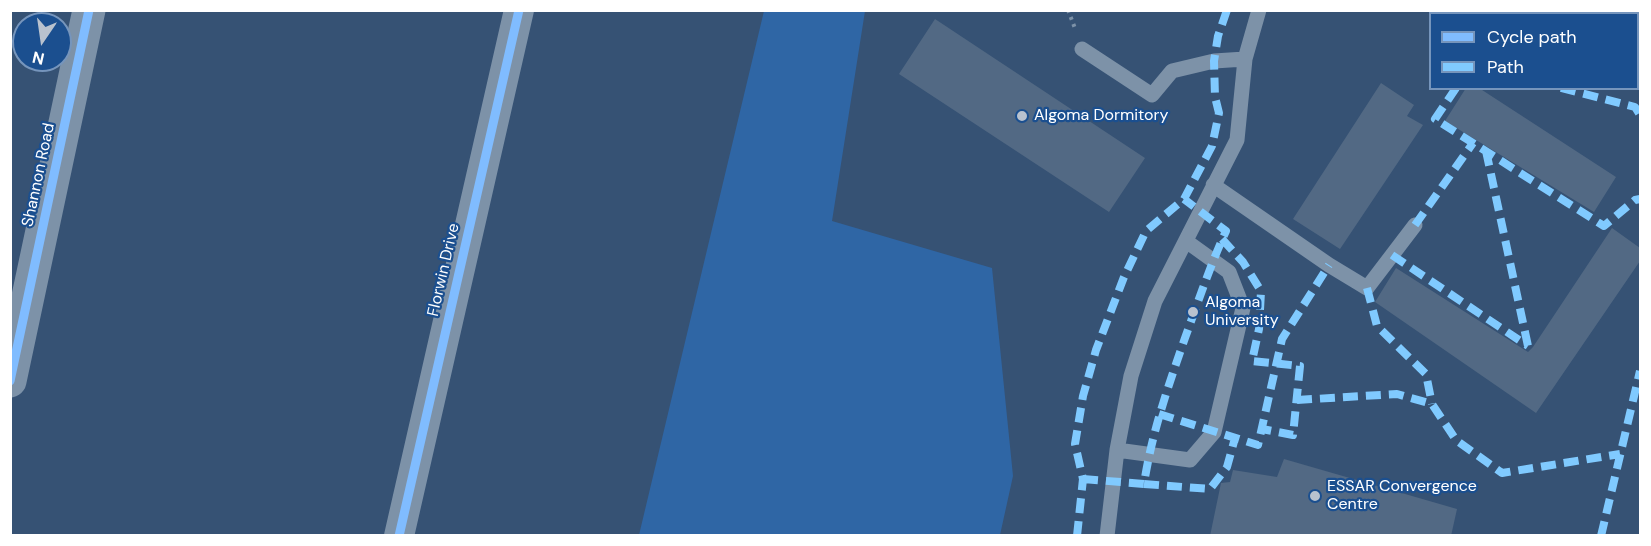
<!DOCTYPE html>
<style>
body{margin:0}
#map{position:relative;width:1651px;height:546px;overflow:hidden;background:#365274;font-family:"DM Sans",sans-serif}
canvas{display:block}
.frame{position:absolute;inset:0;border:12px solid #fff;pointer-events:none}
.legend{position:absolute;left:1429px;top:12px;width:210px;height:78px;box-sizing:border-box;background:#1b4f8f;border:2px solid #7695bc;margin:0;padding:8px 10px;list-style:none;font-size:18px;color:#fff}
.legend li{display:flex;align-items:center;gap:12px;height:30px}
.legend b{width:30px;border:2px solid #7695bc}
.north{position:absolute;left:12px;top:12px;width:60px;height:60px;box-sizing:border-box;background:#1b4f8f;border:2px solid #7695bc;border-radius:50%;rotate:193deg;font-size:16px;font-weight:700;line-height:24px;text-align:center;color:#fff}
.north::after{content:'';display:block;margin:auto;width:21px;height:27px;background:#b9c2ce;clip-path:polygon(50% 0,100% 100%,50% 72%,0 100%)}
</style>
<div id="map">
<canvas width="1651" height="546"></canvas>
<div class="frame"></div>
<ul class="legend">
<li><b style="height:8px;background:#80bcff"></b>Cycle path</li>
<li><b style="height:8px;background:#80caff"></b>Path</li>
</ul>
<div class="north">N</div>
</div>
<script>
const g = document.querySelector('canvas').getContext('2d');
g.lineJoin = 'round';
function paint(path, color) { g.fillStyle = color; g.fill(path, 'evenodd'); }
function strokePath(path, color, width, dash) { g.strokeStyle = color; g.lineWidth = width; g.lineCap = dash ? 'butt' : 'round'; g.setLineDash(dash || []); g.stroke(path); }
function write(font, color, halo, rows, align = 'center') {
  g.font = font + ' "DM Sans",sans-serif'; g.lineWidth = 4.5; g.setLineDash([]); g.textBaseline = 'middle'; g.strokeStyle = halo; g.fillStyle = color; for (const [text, x, y, turn = 0] of rows) {
    g.save(); g.translate(x, y); g.rotate((+turn || 0) * Math.PI / 180); g.textAlign = isNaN(turn) ? turn : align; if (halo) g.strokeText(text, 0, 0); g.fillText(text, 0, 0); g.restore();
  }
}
const green = new Path2D(`
 M764 11H865L832 221 992 268 1013 476 1000 535H639Z`);
const building = new Path2D(`
 M935 19 1145 158 1109 212 899 74Z
 M1381 83 1414 105 1407 116 1423 125 1340 249 1293 219Z
 M1466 88H1479L1616 177 1594 212 1445 121Z
 M1612 228 1640 248V261L1536 413 1375 302 1396 268 1528 352 1533 347Z
 M1284 459 1457 509 1451 536H1210L1221 483 1230 482 1233 470 1277 477Z`);
const path = new Path2D(`
 M1068 10 1076 31`);
const service = new Path2D(`
 M1082 49 1152 95 1172 71 1214 61 1245 59
 M1213 185 1329 265 1367 288 1415 225
 M1117 450 1190 460 1214 432 1243 308 1229 272 1186 241
 M1107 536 1117 450 1131 376 1155 301 1237 140 1245 59 1259 10`);
const minor = new Path2D(`
 M399 536 519 10`);
const tertiary = new Path2D(`
 M10 381 89 10`);
const quiet = new Path2D(`
 M1470 10V14
 M1456 88 1435 119 1604 226 1635 200 1640 199
 M1561 88 1635 107 1640 115
 M1486 151 1528 346
 M1415 225 1473 143
 M1222 239 1243 262 1261 291 1259 329 1252 361 1300 366 1293 435 1262 429
 M1392 255 1528 346
 M1367 288 1377 326 1426 374 1432 404
 M1297 400 1397 394 1432 404 1456 440 1502 473 1620 454
 M1159 414 1258 445 1282 339 1329 265
 M1083 479 1144 484C1152 432 1168 387 1185 338 1198 302 1210 266 1226 231L1184 199
 M1144 484 1210 489 1227 467 1235 438
 M1077 536 1083 479 1075 444 1083 396 1096 350 1124 277 1146 231 1184 199 1212 146 1219 113 1215 97 1214 61 1218 36 1227 10
 M1601 536 1640 371`);
const cycleway = new Path2D(`
 M10 381 89 10
 M399 536 519 10`);
const markers = [
 [1022,116,6,"#b9c2ce"],
 [1193,312,6,"#b9c2ce"],
 [1315,496,6,"#b9c2ce"]
];
const poiNames = [
 ["Algoma Dormitory",1034,116],
 ["Algoma",1205,303],
 ["University",1205,321],
 ["ESSAR Convergence",1327,487],
 ["Centre",1327,505]
];
const streetNames = [
 ["Shannon Road",39,175,-78],
 ["Florwin Drive",444,270,-77]
];
paint(green, '#2f66a5');
paint(building, '#526984');
strokePath(path, '#7d92a8', 4, [3, 4.5]);
strokePath(service, '#7d92a8', 15);
strokePath(minor, '#7d92a8', 30);
strokePath(tertiary, '#7d92a8', 33);
strokePath(quiet, '#80caff', 8, [15, 8]);
strokePath(cycleway, '#80bcff', 9);
for (const [x, y, r, color] of markers) { const dot = new Path2D(); dot.arc(x, y, r, 0, 2 * Math.PI); g.fillStyle = color; g.fill(dot); strokePath(dot, '#1b4f8f', 2); }
write('16px', '#fff', '#1b4f8f', poiNames, 'left');
write('16px', '#fff', '#1b4f8f', streetNames);
</script>
